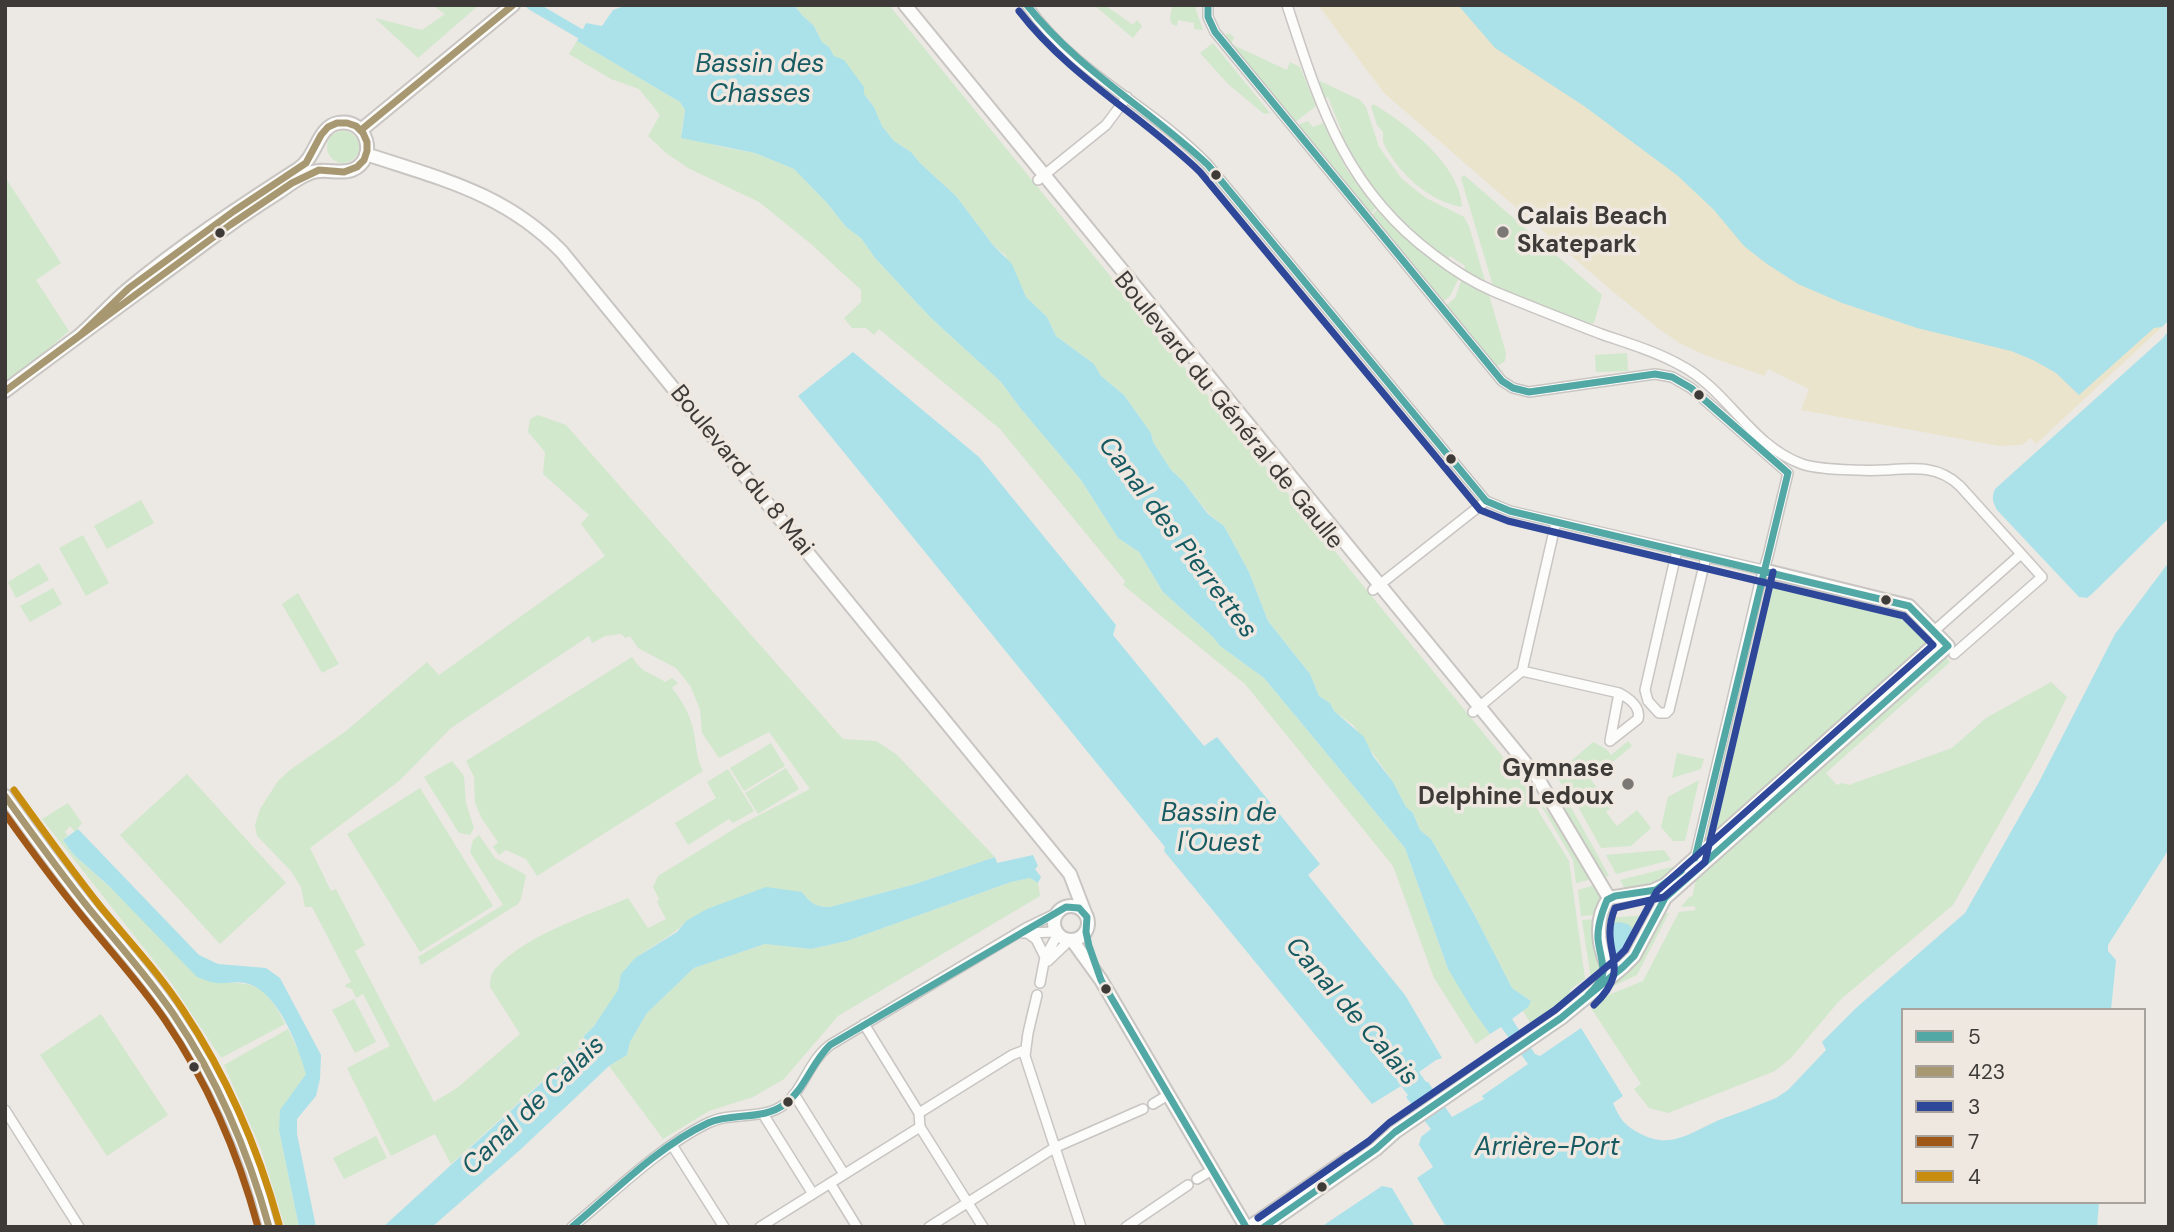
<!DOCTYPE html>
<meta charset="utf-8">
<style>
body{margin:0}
#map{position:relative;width:2174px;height:1232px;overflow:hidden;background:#ece8e4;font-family:"DM Sans",sans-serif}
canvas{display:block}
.frame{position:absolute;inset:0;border:7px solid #3d3a37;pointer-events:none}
.legend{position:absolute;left:1901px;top:1008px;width:245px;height:196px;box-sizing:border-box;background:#efe8e1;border:2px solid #a8a29d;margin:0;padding:9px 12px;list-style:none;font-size:21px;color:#3d3a37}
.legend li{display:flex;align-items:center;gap:14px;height:35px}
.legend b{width:35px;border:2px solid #a8a29d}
</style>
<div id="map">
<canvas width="2174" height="1232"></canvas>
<div class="frame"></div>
<ul class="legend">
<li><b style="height:9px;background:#52a8a5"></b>5</li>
<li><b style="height:9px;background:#a89871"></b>423</li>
<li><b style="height:9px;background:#2e4799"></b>3</li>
<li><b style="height:9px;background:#9f5818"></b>7</li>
<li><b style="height:9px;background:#c88d0e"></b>4</li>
</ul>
</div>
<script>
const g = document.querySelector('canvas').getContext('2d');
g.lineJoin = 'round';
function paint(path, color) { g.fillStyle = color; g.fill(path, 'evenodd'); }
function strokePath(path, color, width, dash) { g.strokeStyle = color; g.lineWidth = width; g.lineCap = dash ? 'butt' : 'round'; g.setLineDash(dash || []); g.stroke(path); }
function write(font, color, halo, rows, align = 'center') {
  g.font = font + ' "DM Sans",sans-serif'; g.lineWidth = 7; g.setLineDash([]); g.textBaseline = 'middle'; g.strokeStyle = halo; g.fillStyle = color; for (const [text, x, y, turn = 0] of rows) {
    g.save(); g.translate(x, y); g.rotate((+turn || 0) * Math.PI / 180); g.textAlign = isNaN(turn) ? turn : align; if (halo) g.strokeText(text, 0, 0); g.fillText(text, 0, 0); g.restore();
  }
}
const green = new Path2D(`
 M432 5H479L418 58 375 18 422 30 445 14Z
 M794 5H889L1565 833 1592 879 1576 883 1573 860 1545 812 1534 797 1531 799 1569 861 1585 979 1572 988 1562 1007 1536 1027 1534 1029 1523 1011 1531 1001 1512 988 1473 912 1431 839 1420 830 1413 813 1406 807 1393 782 1353 725 1334 711 1330 703 1319 696 1310 674 1268 621 1249 572 1224 526 1209 514 1183 481 1171 470 1153 442 1151 433 1124 395 1101 376 1094 364 1056 336 1047 317 1026 297 1005 255 993 245 956 196 920 163 911 152 894 141 882 126 874 107 864 94V87L834 56 829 47 822 42 814 26 802 15Z
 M1094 5H1105L1133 25 1137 20 1142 26 1133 38Z
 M1172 5H1196V10L1203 30 1194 29V23L1178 20 1177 26 1172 24 1170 19Z
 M1229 33 1234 37 1231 44 1287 70 1290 62 1300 67 1316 106 1294 123 1222 36Z
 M577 41 680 102 685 110 681 134 717 146 755 153 794 169 827 203 846 227 861 238 875 258 931 318 1001 382 1021 409 1081 480 1118 538 1139 552 1163 592 1213 637 1220 646 1264 678 1405 848 1448 969 1490 1034 1476 1044 1434 978 1393 866 1245 684 1123 585 1125 581 1000 429 879 329 874 335 866 328H852L844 318 861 302V290L811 244 759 202 688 168 666 153 648 136 660 115 639 89 611 79 569 54Z
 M1213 43 1270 113 1264 114 1228 84 1200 53Z
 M1320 81 1360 100 1366 107 1379 147 1402 179 1426 198 1464 217 1469 226 1485 281 1464 270 1465 266 1450 256 1448 259C1395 220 1371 189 1337 134L1342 132 1328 97 1323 99 1317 84Z
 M1373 104C1406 123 1461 166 1462 207 1428 201 1398 173 1383 142V132L1377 125 1371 107Z
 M1308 121 1313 127 1323 123 1347 170 1376 208 1371 213 1367 212 1298 128 1300 124Z
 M327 147a16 16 0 1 1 32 0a16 16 0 1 1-32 0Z
 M1464 175 1602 295 1594 323 1589 324 1493 286 1461 178Z
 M5 177 61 263 36 280 69 331 30 365 5 383Z
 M1378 209 1411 243 1459 278 1450 296 1444 301 1440 302 1370 217Z
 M1462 279 1489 295 1506 353 1505 361 1494 368 1444 307 1455 298Z
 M1627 353 1628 371 1596 372 1595 355Z
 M538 415 566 425 843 739 876 741 896 754 995 857 915 884 830 907C815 907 811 904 802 892L686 921C668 942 639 949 623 972 619 978 620 986 617 992 608 1008 597 1024 584 1036L585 1042 451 1164 435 1134 391 1156 347 1068 390 1046 363 994 356 998 352 989 346 987 345 985 351 982 312 907H305L301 887 291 871 257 836 255 825 260 809 278 781 290 770 346 731 427 662 439 675 605 556 581 524 589 515 543 474 545 452 528 432 530 419ZM621 634 625 638 630 636 638 648 676 668 691 687 700 710 702 733 719 758 769 732 810 789 742 824 658 876 653 887 659 899 657 902 666 919 648 928 628 898C587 916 528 934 497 967 491 972 490 979 490 987L520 1034 457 1088 434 1102 355 951 365 945 336 889 331 891 310 848 399 781 451 728 589 636 592 643 605 636Z
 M141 500 154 523 107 549 94 526Z
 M83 535 109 583 86 596 59 548Z
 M39 563 49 580 16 598 8 582Z
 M1767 583 1872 602 1905 611 1950 662 1826 773 1837 785 1842 783 1849 785 1952 748 1986 718 2051 682 2067 697 2038 756 1953 905 1840 1000 1791 1058 1775 1071 1668 1113 1649 1108 1634 1089 1641 1084 1591 1008 1601 998 1643 981 1679 912 1696 910 1694 906 1681 907 1690 896 1692 897Z
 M53 588 62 604 30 622 20 606Z
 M298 593 339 664 322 673 282 604Z
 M632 657C644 675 649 671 665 682L672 678 678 683 672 688C683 702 691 716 694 734 697 748 696 758 703 771L537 876 526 859 506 850 499 855 493 847 498 842 482 819 475 803 474 777 466 761Z
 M1628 741 1632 746 1591 780 1612 807 1606 812 1617 826 1637 810 1651 828 1631 846 1601 848 1577 805 1555 775 1593 742 1606 749 1611 755Z
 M771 743 785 766 744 791 730 768Z
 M1677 753 1704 759 1701 769 1672 778Z
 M452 761 464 776 466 803 474 828 470 835 459 833 424 777Z
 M786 768 799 789 758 814 745 793Z
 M728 769 754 811 733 823 729 819 688 845 675 823 716 798 707 782Z
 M187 774 286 883 220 944 120 835Z
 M1699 780 1685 841H1673L1661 827 1668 797Z
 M420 788 493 906 420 952 347 834Z
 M1553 790 1571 807 1609 876 1602 877Z
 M68 803 82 823 75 832 70 826 65 832 68 835 63 840 73 854 216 983C258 982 266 986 285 1024L221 1058 170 981 42 819Z
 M479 835 495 858 526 875 521 899 518 904 421 965 418 957 503 905 470 852 473 840Z
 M1664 850 1671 860 1616 874 1606 855Z
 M1676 866 1679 869 1663 883 1626 891 1620 880Z
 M1030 878 1038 883 1040 896 838 1016 784 1079 753 1097 709 1111 663 1139 609 1066 627 1055 630 1042 647 1013 694 968 765 944 811 949 847 941 1011 882Z
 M1595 885 1601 896 1598 915 1581 916 1578 890Z
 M1669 913 1637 975 1609 988 1607 986 1660 914Z
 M1648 915C1640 931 1631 961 1613 963 1604 950 1604 933 1607 918Z
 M1597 919 1601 970 1592 986 1582 920Z
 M354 999 376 1042 355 1053 332 1010Z
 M101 1014 168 1115 107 1156 40 1055Z
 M288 1029 300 1054 306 1074 281 1110 279 1130 299 1227H285L261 1149 224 1065Z
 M376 1136 387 1158 344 1179 333 1158Z`);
const sand = new Path2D(`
 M1318 5H1542L1747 178 2162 327 2036 444 2031 438 2022 445 2000 446 1801 410 1809 389 1768 369 1764 376 1705 355 1681 344 1659 329 1611 290 1384 93Z`);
const water = new Path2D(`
 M627 5H794L802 15 814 26 822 42 829 47 834 56 844 60 864 87V94L874 107 882 126 894 141 911 152 920 163 956 196 993 245 1012 264 1026 297 1047 317 1056 336 1094 364 1101 376 1124 395 1151 433 1153 442 1171 470 1183 481 1208 514 1224 526 1249 572 1268 621 1310 674 1319 696 1330 703 1334 711 1364 737 1373 756 1393 782 1406 807 1413 813 1420 830 1431 839 1473 912 1512 988 1531 1001 1528 1007 1512 1019 1535 1054 1540 1056 1581 1028 1623 1096 1613 1103C1619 1117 1624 1125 1637 1132 1670 1151 1689 1133 1719 1120 1738 1113 1757 1106 1776 1098L1788 1090 1826 1050 1822 1042 1856 1008 1965 913 2039 782 2115 634 2169 562V849L2108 945V951L2116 960 2111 1010H1903V1202H2099L2097 1227H1446L1417 1178 1433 1167 1419 1145 1421 1137 1431 1129 1406 1097 1408 1095 1401 1086 1372 1104 1164 851 1165 847 798 396 853 352 979 457 1116 625 1113 635 1204 746 1217 737 1320 864 1308 875 1405 995 1442 1058 1436 1060 1419 1072 1426 1082H1428L1452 1117 1484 1099 1482 1096 1528 1064 1501 1027 1490 1034 1472 1009 1448 969 1405 848 1264 678 1220 646 1213 637 1163 592 1139 552 1118 538 1081 480 1021 409 1001 382 931 318 875 258 861 238 846 227 827 203 794 169 755 153 681 138 685 110 680 102 577 41 586 23 602 26 613 10Z
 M1458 5H2169V320L2162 327 2154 328 2079 395 2056 373 2033 360 2011 351 1917 328 1842 303 1798 284 1767 264 1744 246 1714 210 1678 176 1584 106 1495 48Z
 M2169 330V518L2093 593 2087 598 2079 597 1997 510C1993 502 1991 498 1995 489L2163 338Z
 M78 829 199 955 218 964 266 968 280 978 321 1055 320 1079 316 1096 297 1119V1134L316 1227H299L279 1130 280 1110 306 1074C298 1045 277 989 245 983 236 981 226 984 217 983 211 983 203 979 197 977L110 887 73 854 63 840Z
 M1033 855 1038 866 1035 869 1041 877 1038 883 1030 878 1011 882 847 941 811 949 765 944 694 968 647 1013 630 1042 627 1055 609 1066 520 1150 432 1227H383L585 1043 584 1036 594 1026 618 990 621 974 635 958 677 932 686 921 707 909 766 887 802 892C811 904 816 907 830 907L915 884 995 857 997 863Z
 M1619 922 1628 924 1632 928 1629 943 1618 955H1615C1609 945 1606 935 1611 924Z
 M1382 1186 1392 1188 1415 1227H1321Z`);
const canal = new Path2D(`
 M531 5 591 40`);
const street = new Path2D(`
 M1027 5C1073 73 1152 106 1208 165L1486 501 1510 511 1763 570
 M1208 5V17L1215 32 1502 381 1513 388 1529 392 1655 374 1672 377 1691 388 1788 473 1768 556 1759 586 1695 858
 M1287 5C1320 106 1345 189 1434 255 1452 269 1472 282 1493 291 1529 306 1565 320 1601 334 1627 343 1655 351 1680 365 1727 389 1751 446 1802 464 1818 470 1868 471 1886 470 1914 468 1938 465 1960 486L2042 577 1954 654
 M1038 180 1106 125 1127 97
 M1677 550 1645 690 1648 701 1659 713H1666L1669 710 1706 557
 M1373 590 1486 501
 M1934 631 2021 554
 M1522 671 1619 693C1629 698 1641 707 1638 719L1610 741 1619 693
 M1473 712 1522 671 1556 522
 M1026 932 1036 939 1045 957
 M1023 933 1056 932
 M1048 961 1070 940
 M1040 983 1045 957 1058 934
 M1037 995 1028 1033 1025 1056 1081 1227
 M864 1024 919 1113 920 1127 983 1227
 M794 1094 844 1174
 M1153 1104 1168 1095
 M5 1110 79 1227
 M919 1113 1012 1055 1025 1050
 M763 1114 813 1194
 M672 1145 724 1227
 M1197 1179 1212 1170
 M830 1183 857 1227
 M572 1227C612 1194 662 1145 708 1123 732 1111 763 1121 785 1104 804 1089 808 1062 830 1045L1026 928 1057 913
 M760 1227 920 1127
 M929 1227 1054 1148 1143 1109
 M1126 1227 1188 1185`);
const secondary = new Path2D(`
 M905 5 1537 777 1609 898
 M361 130 513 5
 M366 154C441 179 505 193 562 252L1070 874 1085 913
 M5 391C70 342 136 294 201 246 226 227 252 209 279 192 289 185 299 177 310 173 324 167 338 175 352 170 379 159 367 117 338 123 317 127 317 157 298 169 239 207 180 246 126 291 110 305 96 321 80 335
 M5 796C33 835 61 874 91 911 119 945 149 978 174 1015 217 1079 250 1151 269 1227
 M1054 923a17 17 0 1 1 34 0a17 17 0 1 1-34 0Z
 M1072 940 1101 980 1246 1227
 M1623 967 1614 970 1607 966C1598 945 1594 918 1609 898L1652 891 1665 885 1941 639
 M1251 1226 1346 1160
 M1264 1227 1376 1149 1395 1132 1561 1018 1623 967 1634 956 1665 898 1948 646 1909 606 1763 570`);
const bus1 = new Path2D(`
 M1027 5C1078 70 1149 109 1208 165L1486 501 1510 511 1909 606 1948 646
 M1208 5V17L1215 32 1502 381 1513 388 1529 392 1655 374 1672 377 1691 388 1788 473
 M1695 858 1788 473
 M1588 995C1612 973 1601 966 1598 939 1597 926 1602 912 1607 900L1615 896 1656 890 1681 871
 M572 1227C615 1191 657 1147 708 1123 732 1112 763 1121 785 1104 805 1089 812 1062 830 1045L1066 907 1079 908 1087 917 1086 932 1089 946 1101 980 1246 1227
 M1264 1227 1376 1149 1395 1132 1561 1018 1623 967 1634 956 1665 898 1948 646`);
const bus2 = new Path2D(`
 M361 130 513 5
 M5 391 80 335 129 288 234 211 306 163 321 135 328 127 337 123H347L356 126 363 133 367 142V151L364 160 357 167 344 172 319 170 292 183 230 225 5 391
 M5 796C33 835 61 874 91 911 119 945 149 978 174 1015 218 1080 248 1151 269 1227`);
const bus3 = new Path2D(`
 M1019 11C1070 77 1141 115 1200 172L1480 510 1508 521 1904 616 1933 645 1657 891 1625 950 1616 959 1555 1010 1389 1123 1369 1141 1258 1218
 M1594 1005C1636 965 1597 953 1615 908L1664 897 1705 862 1773 572`);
const bus4 = new Path2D(`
 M5 814C30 849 55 883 82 916 110 951 140 983 165 1020 208 1083 238 1153 258 1227`);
const bus5 = new Path2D(`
 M14 790C42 829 70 868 100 906 128 940 159 973 183 1010 227 1076 258 1148 279 1224`);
const markers = [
 [1216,175,6,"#3d3a37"],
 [1503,232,7,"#7a7774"],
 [220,233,6,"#3d3a37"],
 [1699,395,6,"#3d3a37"],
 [1451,459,6,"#3d3a37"],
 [1886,600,6,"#3d3a37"],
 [1628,784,7,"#7a7774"],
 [1106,989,6,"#3d3a37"],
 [194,1067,6,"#3d3a37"],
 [788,1102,6,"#3d3a37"],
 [1322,1187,6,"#3d3a37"]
];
const poiNames = [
 ["Calais Beach",1517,218],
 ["Skatepark",1517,246],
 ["Gymnase",1614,770,"right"],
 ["Delphine Ledoux",1614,798,"right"]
];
const streetNames = [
 ["Boulevard du Général de Gaulle",1228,411,51],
 ["Boulevard du 8 Mai",741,471,51]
];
const waterNames = [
 ["Bassin des",760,65],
 ["Chasses",760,95],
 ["Canal des Pierrettes",1177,538,53],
 ["Bassin de",1219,814],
 ["l'Ouest",1219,844],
 ["Canal de Calais",1351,1012,49],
 ["Canal de Calais",534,1106,-44],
 ["Arrière-Port",1547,1148]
];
paint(green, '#d1e8cc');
paint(sand, '#eae4cd');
paint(water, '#abe2e9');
strokePath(canal, '#abe2e9', 10);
strokePath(street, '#c8c5c2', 12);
strokePath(secondary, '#c8c5c2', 16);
strokePath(street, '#fcfcfb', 9);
strokePath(secondary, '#fcfcfb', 12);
strokePath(bus1, '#52a8a5', 7);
strokePath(bus2, '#a89871', 7);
strokePath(bus3, '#2e4799', 7);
strokePath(bus4, '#9f5818', 7);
strokePath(bus5, '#c88d0e', 7);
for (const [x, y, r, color] of markers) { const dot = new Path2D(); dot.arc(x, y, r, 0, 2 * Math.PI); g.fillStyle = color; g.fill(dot); strokePath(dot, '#efe8e1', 2.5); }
write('bold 24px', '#3d3a37', '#efe8e1', poiNames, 'left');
write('24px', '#3d3a37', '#efe8e1', streetNames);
write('italic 26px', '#165a62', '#efe8e1', waterNames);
</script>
